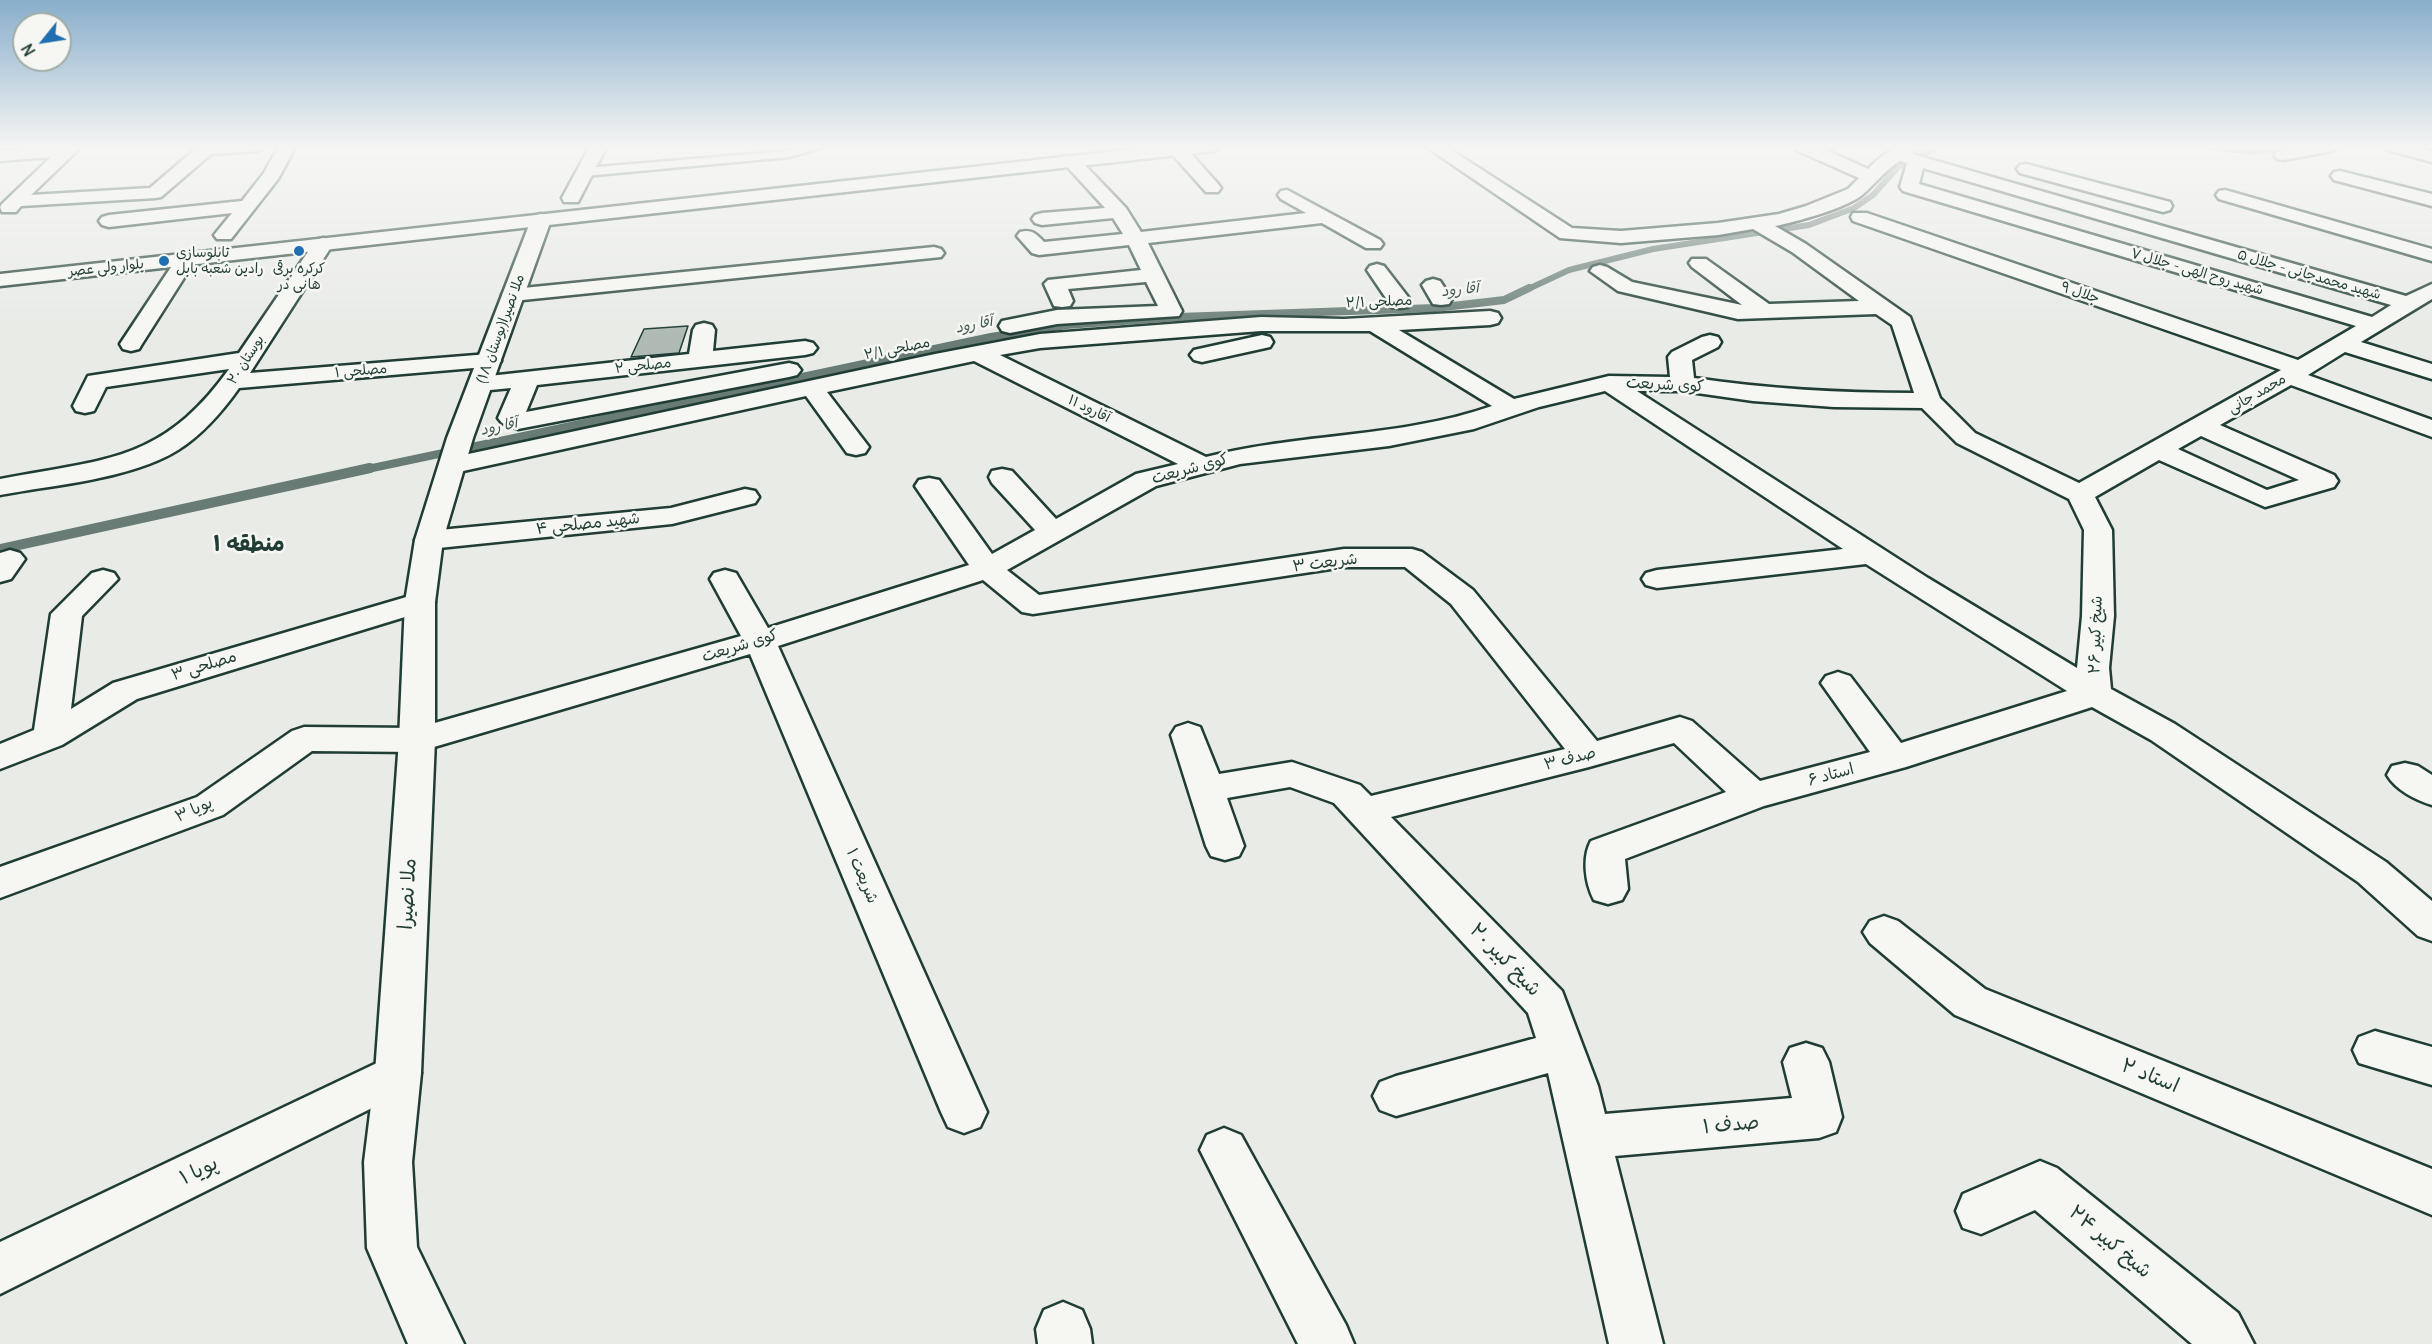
<!DOCTYPE html>
<meta charset="utf-8">
<style>
body{margin:0}
#map{position:relative;width:2432px;height:1344px;overflow:hidden;background:#e9ebe7;font-family:Delius,sans-serif}
canvas{display:block}
.north{position:absolute;left:12px;top:12px;width:60px;height:60px;box-sizing:border-box;background:#f6f6f2;border:2px solid #a0aca6;border-radius:50%;rotate:240deg;font-size:16px;font-weight:700;line-height:24px;text-align:center;color:#1f3d34}
.north::after{content:'';display:block;margin:auto;width:21px;height:27px;background:#1f6fb2;clip-path:polygon(50% 0,100% 100%,50% 72%,0 100%)}
</style>
<div id="map">
<canvas width="2432" height="1344"></canvas>
<div class="north">N</div>
</div>
<script>
const g = document.querySelector('canvas').getContext('2d');
g.lineJoin = 'round';
function strokePath(path, color, width, dash) { g.strokeStyle = color; g.lineWidth = width; g.lineCap = dash ? 'butt' : 'round'; g.setLineDash(dash || []); g.stroke(path); }
function paint(path, color) { g.fillStyle = color; g.fill(path, 'evenodd'); }
function write(font, color, halo, rows, align = 'center') {
  g.font = font + ' Delius,"Playpen Sans Arabic",sans-serif'; g.lineWidth = 5; g.setLineDash([]); g.textBaseline = 'middle'; g.strokeStyle = halo; g.fillStyle = color; for (const [text, x, y, turn = 0] of rows) {
    g.save(); g.translate(x, y); g.rotate((+turn || 0) * Math.PI / 180); g.textAlign = isNaN(turn) ? turn : align; if (halo) g.strokeText(text, 0, 0); g.fillText(text, 0, 0); g.restore();
  }
}
const streamFar2 = new Path2D(`
 M2200 146 2254 152 2290 146
 M1526 290 1569 270 1653 249 1809 225 1854 208 1873 195 1898 167 1938 146`);
const streamFar1 = new Path2D(`
 M363 470 991 337 1066 325 1178 317 1435 308 1504 300 1529 288`);
const stream = new Path2D(`
 M0 549 370 468`);
const building = new Path2D(`
 M688 326 679 353 631 357 644 329Z`);
const lane = new Path2D(`
 M806 146H828L789 157 585 176 579 172 585 168 789 151Z`);
const street = new Path2D(`
 M61 146H82L31 195 150 188 199 146H266L258 151 211 154 161 197 155 198 21 206 16 212H2L0 207 2 204 51 157 0 161V151Z
 M279 146H296L278 179 231 239H217L214 235 232 213 109 227 102 225 99 221 102 217 109 215 242 201 264 173Z
 M590 146H607L578 202H564L562 198Z
 M1172 146H1184L1218 184 1221 188 1218 192H1206L1172 154 1170 150Z
 M1425 146H1445L1572 228 1621 231 1718 223 1779 214 1806 206 1848 189 1859 178 1796 150 1794 146H1817L1868 169C1886 151 1895 146 1920 146L1912 154 2406 296 2432 284V299L2361 342 2432 364V379L2345 352 2308 375 2432 420V437L2291 385 2220 425 2334 475 2338 481 2334 487 2265 507 2159 460 2095 497 2112 530 2114 616 2109 668 2111 689 2175 724 2386 862 2432 901V941L2418 936 2358 882 2151 740 2092 707 1906 767 1764 806 1625 859 1628 889 1622 900 1608 904 1594 900C1585 883 1582 857 1591 841L1726 792 1674 743 1589 767 1391 817 1562 991 1598 1086 1605 1114 1792 1098 1783 1062 1790 1048 1806 1043 1822 1048 1829 1062 1842 1117 1836 1132 1819 1138 1615 1156 1663 1344H1609L1548 1073 1396 1116 1380 1110 1373 1096 1380 1082 1396 1076 1536 1038 1528 1013 1334 803 1290 787 1227 798 1244 846 1239 856 1225 860 1211 856 1206 846 1171 735 1176 727 1188 723 1200 727 1219 774 1292 762 1360 785 1371 796 1565 749 1451 604 1405 567H1344L1033 614 1022 612 983 580 778 646 987 1112 980 1127 964 1133 948 1127 941 1112 750 654 417 752 312 751 223 815 0 898V867L197 797 292 731 304 727 417 728 741 636 710 579 714 573 725 570 736 573 768 628 969 565 915 486 919 480 929 478 939 480 992 554 1035 530 992 483 989 477 992 471 1002 469 1012 471 1056 519 1136 474 1178 464 974 361 827 392 869 447 865 453 856 455 847 453 806 396 454 473 445 471 441 465 445 459 935 354 1040 334 1261 317 1344 319 1490 311 1498 313 1501 318 1498 323 1490 325 1399 330 1514 399 1609 376 1670 377 1668 357 1672 352 1702 337 1710 335 1718 337 1721 342 1718 347 1692 360 1694 378C1768 389 1840 393 1914 393L1892 325 1876 314 1738 319 1618 291 1590 271 1593 267 1600 265 1607 267 1632 282 1742 305 1692 267 1689 263 1692 259H1706L1769 304 1859 301 1792 252 1753 229 1718 235 1621 243 1560 238ZM1900 161 1907 163 1900 187 1903 191 2356 326 2298 360 1867 213H1853L1851 217 1853 221 2281 370 2079 483 1975 433 1940 398 1910 317 1806 244 1775 226C1796 222 1846 208 1862 195 1875 184 1885 170 1900 161ZM1923 168 2391 305 2372 317 1919 184ZM1261 331H1370L1492 406C1400 438 1300 433 1206 457L1000 355 1040 348ZM1605 391 1843 549 1657 570 1646 573 1642 579 1646 585 1657 588 1866 564 2067 691 1901 743 1850 676 1838 672 1826 676 1821 683 1870 752 1760 781 1692 721 1680 717 1597 741 1473 590 1422 552 1412 549H1344L1039 595 1007 570 1156 486 1240 464 1389 446 1474 429 1539 407ZM1637 391H1683L1753 401 1834 407 1922 408 1957 443 2069 499 2084 530 2082 616 2077 668 1928 578ZM2201 436 2299 480 2267 490 2178 449Z
 M2302 146H2340L2332 151 2283 160 2277 159 2274 155 2277 151Z
 M2386 146H2414L2432 152V162L2388 150Z
 M1072 157 1078 158 1126 208 1141 232 1306 213 1281 199 1278 195 1281 191 1287 190 1380 240 1383 244 1380 248H1366L1322 223 1148 243 1182 311 1179 316 1057 324 1010 333 1002 331 999 326 1002 321 1057 310 1158 306 1146 282 1068 289 1073 301 1070 306 1062 307 1054 306 1044 284 1048 280 1141 270 1129 245 1039 255 1032 253 1017 236 1020 232C1032 229 1036 234 1044 242L1123 234 1113 218 1042 225 1035 223 1032 219 1035 215 1042 213 1105 208 1063 162 1066 158Z
 M2026 164 2170 202 2172 206 2170 210 2163 212 2020 173 2017 169 2020 165Z
 M2340 171 2432 194V206L2334 180 2331 176 2334 172Z
 M2225 190 2432 249V261L2219 199 2216 195 2219 191Z
 M323 238 330 240 333 244 250 373 489 354 497 356 501 361 497 366 239 388C222 412 203 434 178 450 132 479 53 485 0 495V479C104 459 162 463 229 369L106 387 94 411 85 413 76 411 73 406 88 376 239 353 316 240Z
 M934 247 941 249 944 253 941 257 513 301 505 300 502 295 505 290 513 289Z
 M186 253 193 255 196 259 142 344 139 349 131 351 123 349 120 344 179 255Z
 M1377 264 1384 266 1408 297 1411 302 1408 307 1400 308 1392 307 1367 270 1370 266Z
 M1433 279 1440 281 1452 299 1449 304 1441 305 1433 304 1422 285 1426 281Z
 M704 323 712 325 715 330 713 351 805 341 813 343 817 348 813 353 805 355 537 385 526 412 789 363 797 365 801 370 797 375 789 377 518 429 502 423 498 418 511 388 480 391 471 389 468 384 471 379 480 377 689 354 693 330 696 325Z
 M1262 335 1270 337 1273 342 1270 347 1202 362 1194 360 1190 355 1194 350Z
 M745 489 755 491 759 497 755 503 672 524 429 549 419 546 415 540 419 534 429 531 671 508Z
 M10 550 20 553 25 559 11 579 0 582V553Z
 M103 570 114 573 118 579 82 616 71 709 113 683 420 593 431 595 435 602 431 609 137 699 62 745 0 769V744L34 730 51 614 92 573Z
 M2405 763 2418 766 2432 775V805C2415 800 2396 790 2387 775L2392 766Z
 M1884 916 1898 921 1985 989 2432 1169V1215L1955 1015 1870 943 1863 932 1870 921Z
 M2375 1031 2432 1047V1085L2359 1063 2353 1050 2359 1037Z
 M398 1053 414 1059 421 1073 414 1087 0 1294V1242Z
 M1224 1128 1241 1135 1346 1325 1354 1344H1298L1200 1150 1207 1135Z
 M2040 1161 2057 1168 2238 1313 2254 1344H2192L2035 1210 1981 1234 1963 1228 1956 1211 1963 1194Z
 M1063 1302 1082 1310 1090 1329 1092 1344H1038L1036 1329 1044 1310Z`);
const secondary = new Path2D(`
 M541 214 548 216 551 220 473 438 443 540 435 602V740L421 1073 412 1162 417 1247 464 1344H408L367 1248 364 1162 375 1073 399 740 405 602 415 540 447 438 531 220 534 216Z`);
const primary = new Path2D(`
 M1163 146H1222L1214 151 0 286V274Z`);
const markers = [
 [299,251,6,"#1f6fb2"],
 [164,261,6,"#1f6fb2"]
];
const farPoinames = [
 ["تابلوسازی",176,253],
 ["رادین شعبه بابل",176,269],
 ["کرکره برقی",299,269,"center"],
 ["هانی در",299,285,"center"]
];
const farStreetnames = [
 ["بلوار ولی عصر",106,268,-6],
 ["شهید روح الهی - جلال ۷",2197,272,16],
 ["شهید محمدجانی - جلال ۵",2309,275,16],
 ["جلال ۹",2080,293,19],
 ["مصلحی ۲/۱",1379,302,-2],
 ["ملا نصیرا(بوستان ۱۸)",501,329,-70],
 ["مصلحی ۲/۱",897,349,-11],
 ["بوستان ۲۰",246,360,-57],
 ["مصلحی ۲",643,366,-6],
 ["مصلحی ۱",361,371,-5],
 ["محمد جانی",2257,394,-30],
 ["آقارود ۱۱",1089,409,26]
];
const farWaternames = [
 ["آقا رود",1460,290,-6],
 ["آقا رود",974,325,-11],
 ["آقا رود",499,427,-12]
];
const streetNames = [
 ["کوی شریعت",1665,385,3],
 ["کوی شریعت",1190,469,-15],
 ["شهید مصلحی ۴",588,524,-6],
 ["شریعت ۳",1325,563,-7],
 ["شیخ کبیر ۲۶",2096,635,-88],
 ["کوی شریعت",740,646,-17],
 ["مصلحی ۳",204,666,-17],
 ["صدف ۳",1570,759,-14],
 ["استاد ۶",1831,775,-15],
 ["پویا ۳",194,810,-24],
 ["شریعت ۱",862,876,67]
];
const nearStreetnames = [
 ["ملا نصیرا",408,894,-87],
 ["شیخ کبیر ۲۰",1505,960,46],
 ["استاد ۲",2150,1076,22],
 ["صدف ۱",1731,1125,-5],
 ["پویا ۱",199,1171,-26],
 ["شیخ کبیر ۲۴",2110,1242,40]
];
const districtNames = [
 ["منطقه ۱",249,545]
];
strokePath(streamFar2, '#687c75', 6);
strokePath(streamFar1, '#687c75', 8);
strokePath(stream, '#687c75', 10);
paint(building, '#b0bab5');
strokePath(building, '#1f3d34', 1.5);
strokePath(lane, '#1f3d34', 5);
strokePath(street, '#1f3d34', 5);
strokePath(secondary, '#1f3d34', 5);
strokePath(primary, '#1f3d34', 5);
paint(lane, '#f6f6f2');
paint(street, '#f6f6f2');
paint(secondary, '#f6f6f2');
paint(primary, '#f6f6f2');
const sky = g.createLinearGradient(0, 0, 0, 335);
sky.addColorStop(0, '#88aecb');
sky.addColorStop(0.44, '#f5f6f4');
sky.addColorStop(1, '#f5f6f400');
g.fillStyle = sky;
g.fillRect(0, 0, 2432, 335);
for (const [x, y, r, color] of markers) { const dot = new Path2D(); dot.arc(x, y, r, 0, 2 * Math.PI); g.fillStyle = color; g.fill(dot); strokePath(dot, '#f6f6f2', 2); }
write('14px', '#1f3d34', '#f6f6f2', farPoinames, 'left');
write('14px', '#1f3d34', '#f6f6f2', farStreetnames);
write('italic 15px', '#445c54', '#f6f6f2', farWaternames);
write('16px', '#1f3d34', '#f6f6f2', streetNames);
write('20px', '#1f3d34', '#f6f6f2', nearStreetnames);
write('bold 22px', '#1f3d34', '#f6f6f2', districtNames);
</script>
